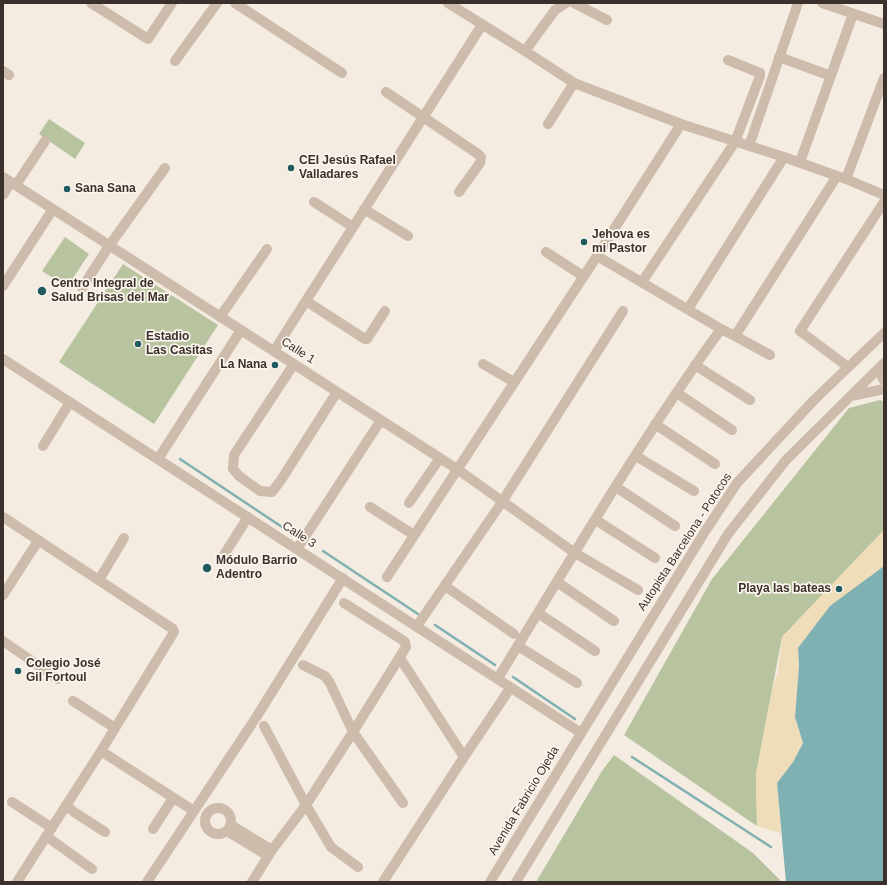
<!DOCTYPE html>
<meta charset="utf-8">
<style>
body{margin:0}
#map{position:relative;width:887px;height:885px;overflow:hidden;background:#f4ebe1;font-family:Arial,sans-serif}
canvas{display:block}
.frame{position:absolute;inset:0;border:4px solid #3b302b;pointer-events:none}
</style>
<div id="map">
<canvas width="887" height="885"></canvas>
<div class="frame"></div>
</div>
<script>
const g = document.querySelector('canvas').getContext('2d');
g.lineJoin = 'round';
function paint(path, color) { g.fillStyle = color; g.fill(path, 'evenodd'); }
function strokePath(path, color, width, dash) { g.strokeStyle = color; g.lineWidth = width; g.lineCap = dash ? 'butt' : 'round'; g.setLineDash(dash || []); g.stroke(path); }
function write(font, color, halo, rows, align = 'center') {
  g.font = font + ' Arial,sans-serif'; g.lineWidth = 3.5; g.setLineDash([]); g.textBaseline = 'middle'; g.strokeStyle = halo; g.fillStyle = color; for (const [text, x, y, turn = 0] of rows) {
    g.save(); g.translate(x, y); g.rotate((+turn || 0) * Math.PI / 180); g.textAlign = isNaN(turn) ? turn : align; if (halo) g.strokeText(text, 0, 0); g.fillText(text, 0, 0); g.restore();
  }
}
const green = new Path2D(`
 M49 119 85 143 75 159 39 134Z
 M65 237 89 254 67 287 42 271Z
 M123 264 218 325 154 424 59 362Z
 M880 400 884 402V530L782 637 756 774 757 826 624 735 712 579 849 408Z
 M614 755 753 853 782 882H536L602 771Z`);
const sand = new Path2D(`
 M884 530V566L873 573 798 648 799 666 795 717 803 743 793 762 777 783 781 833 757 826 756 774 773 685 778 673 782 637Z`);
const water = new Path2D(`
 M884 566V882H786L777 783 793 762 803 743 795 717 799 666 798 648 830 606Z`);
const stream = new Path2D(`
 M180 459 294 535
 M323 551 418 614
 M435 625 495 665
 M513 677 575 719
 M632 757 771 847`);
const minor = new Path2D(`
 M91 3 148 39 172 3
 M235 3 342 73
 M448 3 525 51 574 83 681 124 784 157 837 176
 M574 3 607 20
 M822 3 884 24
 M525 51 555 10 566 3
 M779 57 831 76
 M175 61 217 3
 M3 71 9 75
 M386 92 478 154 481 157 480 163 459 192
 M548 124 574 83
 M681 124 597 256 721 329
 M749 146 798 3
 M800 162 853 14
 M3 177 457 469 575 553 638 590
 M846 179 884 195
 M16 185 45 141
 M3 195 11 182
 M314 202 353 227
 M364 209 408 236
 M546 252 583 276
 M642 282 735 142 760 76V73L728 60
 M3 286 53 209
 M82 288 109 246 165 168
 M306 301 365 339H367L385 311
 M688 309 784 157
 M220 317 267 249
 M735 336 770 355
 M274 351 482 25
 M3 359 581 733
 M294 364 234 455 233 469 239 476 260 491 272 492 281 480 337 392
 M483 364 514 382
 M695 365 750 400
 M848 367 800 331 884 202
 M884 367C882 371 880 376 884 380
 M677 393 732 430
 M851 396 884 389
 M655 424 715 464
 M43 446 70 402
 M636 456 694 491
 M158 459 241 330
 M616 487 675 526
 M409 503 440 458
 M370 507 414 535
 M3 517 173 629 174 632 101 751 17 882
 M596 520 655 558
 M297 549 381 420
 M222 558 248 517
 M387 577 597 256
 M99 580 124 538
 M557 582 614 621
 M445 586 514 634
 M3 595 38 541
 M538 613 595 651
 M417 626 502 502 623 311
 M3 641 58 679
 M518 646 577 683
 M400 658 464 757
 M303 665 325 676 330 683 353 732 403 803
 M498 678C570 561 640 441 721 329L735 336 837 176 846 179 884 78
 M73 701 115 728
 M264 726 306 805 331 847 358 867
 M101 751 194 811
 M12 802 52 828
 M66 805 74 812 105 832
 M205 821a13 13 0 1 1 26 0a13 13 0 1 1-26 0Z
 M231 825 272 850
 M153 829 173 798
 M227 831 268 856
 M46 836 92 869
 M147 882 257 716 343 578
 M252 882 272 850 306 805 353 732 406 647 405 642 401 639 344 603
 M383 882 464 757 507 693
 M490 882 704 533 737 483 814 400 884 333
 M516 882 728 534 786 460 884 363`);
const markers = [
 [291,168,4,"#1f5a5e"],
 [67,189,4,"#1f5a5e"],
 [584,242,4,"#1f5a5e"],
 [42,291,5,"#1f5a5e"],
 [138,344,4,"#1f5a5e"],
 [275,365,4,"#1f5a5e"],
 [207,568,5,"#1f5a5e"],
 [839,589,4,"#1f5a5e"],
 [18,671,4,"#1f5a5e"]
];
const poiNames = [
 ["CEI Jesús Rafael",299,161],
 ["Valladares",299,175],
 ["Sana Sana",75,189],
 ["Jehova es",592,235],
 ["mi Pastor",592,249],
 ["Centro Integral de",51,284],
 ["Salud Brisas del Mar",51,298],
 ["Estadio",146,337],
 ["Las Casitas",146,351],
 ["La Nana",267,365,"right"],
 ["Módulo Barrio",216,561],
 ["Adentro",216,575],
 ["Playa las bateas",831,589,"right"],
 ["Colegio José",26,664],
 ["Gil Fortoul",26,678]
];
const streetNames = [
 ["Calle 1",298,351,33],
 ["Calle 3",299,535,33],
 ["Autopista Barcelona - Potocos",685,542,-57],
 ["Avenida Fabricio Ojeda",524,801,-59]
];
paint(green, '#b8c4a0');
paint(sand, '#efdcb8');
paint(water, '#7fb0b2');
strokePath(stream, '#7fb0b2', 2.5);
strokePath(minor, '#cdbbac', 10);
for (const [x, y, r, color] of markers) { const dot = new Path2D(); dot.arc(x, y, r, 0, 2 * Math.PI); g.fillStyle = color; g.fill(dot); strokePath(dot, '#fbf5ee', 1.5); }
write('bold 12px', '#3b302b', '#fbf5ee', poiNames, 'left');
write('12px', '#3b302b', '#fbf5ee', streetNames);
</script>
